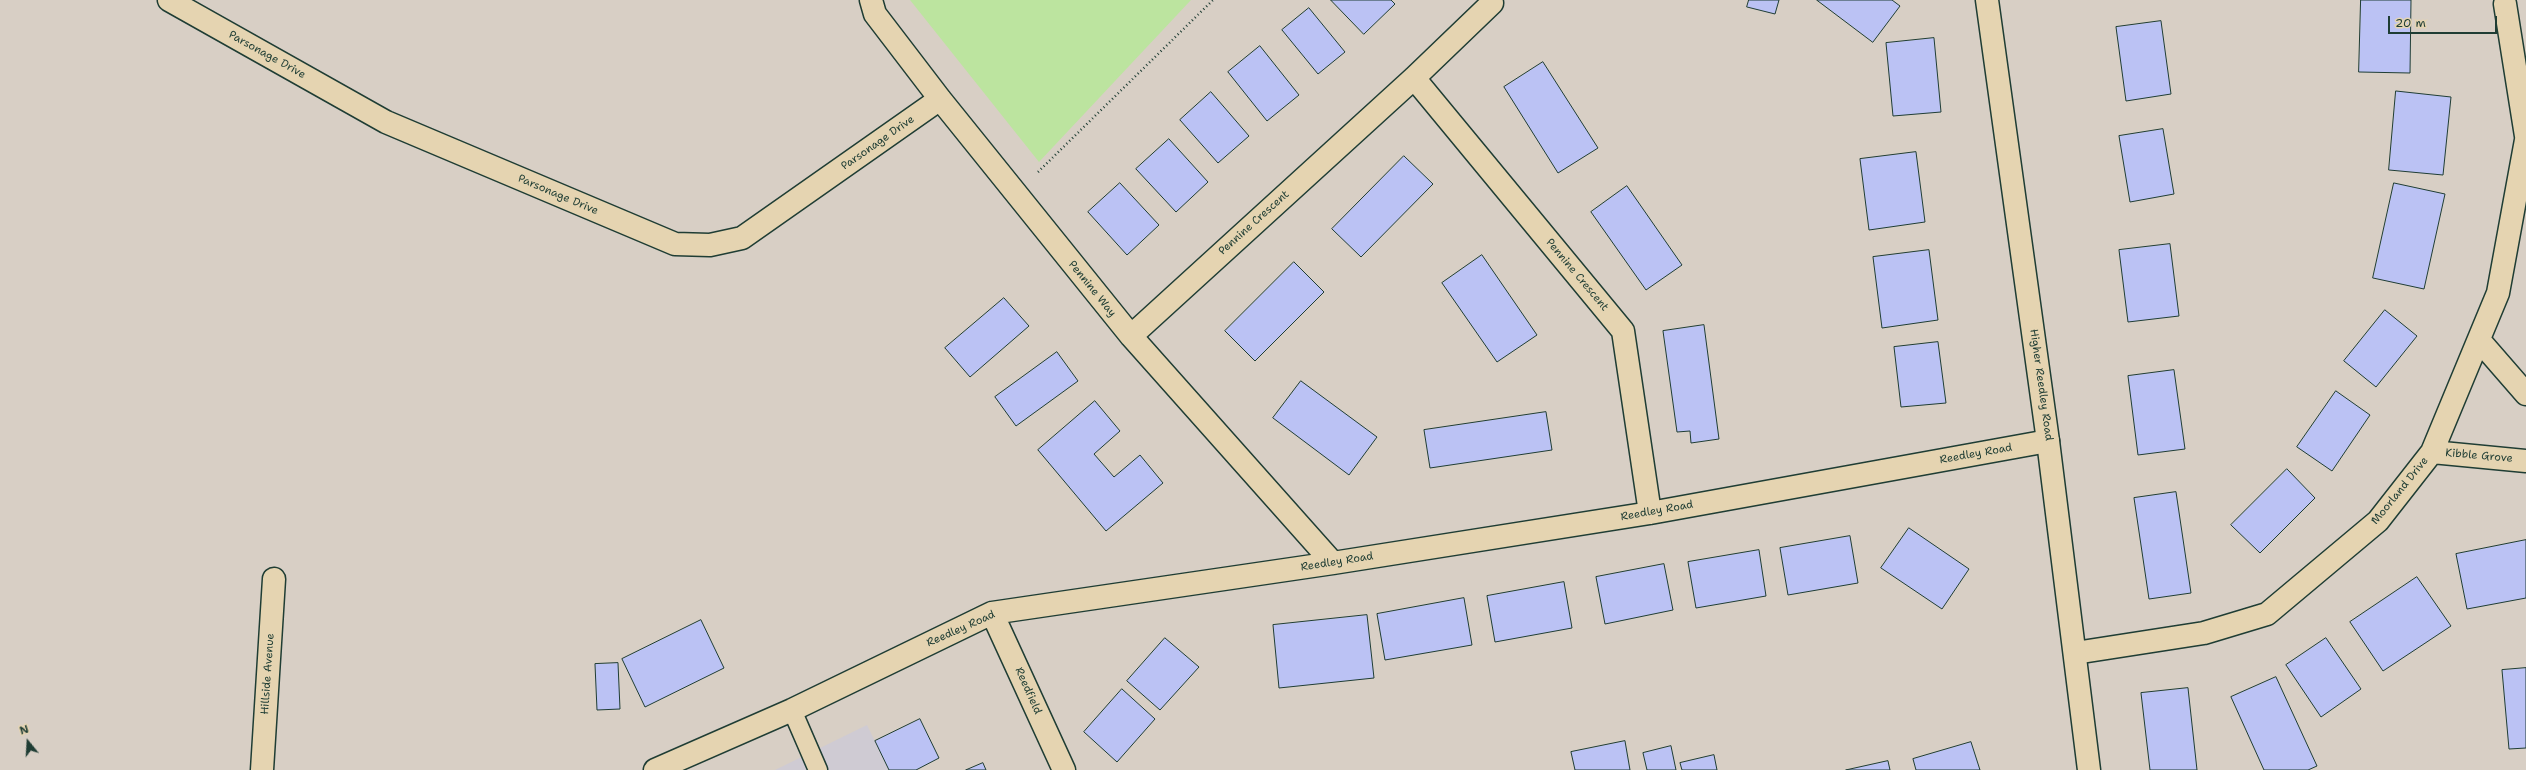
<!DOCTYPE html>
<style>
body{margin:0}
#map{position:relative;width:2526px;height:770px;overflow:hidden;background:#d8cfc5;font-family:"Shantell Sans",sans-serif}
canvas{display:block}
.north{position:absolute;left:8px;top:722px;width:40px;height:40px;-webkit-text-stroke:3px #e5d4b1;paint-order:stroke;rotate:342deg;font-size:11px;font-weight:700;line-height:16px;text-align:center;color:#1f3d34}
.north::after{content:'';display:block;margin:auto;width:14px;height:18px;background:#1f3d34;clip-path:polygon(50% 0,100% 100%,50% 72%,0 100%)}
.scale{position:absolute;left:2388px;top:16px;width:109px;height:18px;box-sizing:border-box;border:2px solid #1f3d34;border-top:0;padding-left:5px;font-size:12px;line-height:14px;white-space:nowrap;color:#1f3d34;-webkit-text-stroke:3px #e5d4b1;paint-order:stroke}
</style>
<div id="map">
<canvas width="2526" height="770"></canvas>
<div class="north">N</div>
<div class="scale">20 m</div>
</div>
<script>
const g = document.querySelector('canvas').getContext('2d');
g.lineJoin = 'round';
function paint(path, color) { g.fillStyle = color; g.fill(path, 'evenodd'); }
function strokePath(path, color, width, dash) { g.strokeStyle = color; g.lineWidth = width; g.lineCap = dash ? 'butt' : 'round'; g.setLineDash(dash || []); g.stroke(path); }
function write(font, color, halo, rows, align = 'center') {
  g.font = font + ' "Shantell Sans",sans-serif'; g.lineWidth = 4; g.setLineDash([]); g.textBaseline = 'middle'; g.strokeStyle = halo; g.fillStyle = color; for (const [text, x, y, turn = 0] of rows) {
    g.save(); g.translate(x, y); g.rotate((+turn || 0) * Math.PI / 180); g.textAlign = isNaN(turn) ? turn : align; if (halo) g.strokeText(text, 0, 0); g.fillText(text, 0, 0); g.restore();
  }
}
const built = new Path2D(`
 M867 725 889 770H775Z`);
const green = new Path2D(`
 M910 0H1191L1039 162Z`);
const building = new Path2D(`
 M1331 0H1391L1395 4 1364 34Z
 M1749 0H1779L1775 14 1747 7Z
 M1817 0H1892L1900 6 1873 42Z
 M2361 0H2411L2410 73 2359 72Z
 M1309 8 1345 52 1318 74 1282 30Z
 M2161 21 2171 94 2126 101 2116 27Z
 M1934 38 1941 112 1893 116 1886 43Z
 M1260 46 1299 95 1267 121 1228 72Z
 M1543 62 1598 148 1558 173 1504 87Z
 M2396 91 2451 97 2443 175 2389 170Z
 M1211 92 1249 136 1218 163 1180 120Z
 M2163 129 2174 194 2130 202 2119 136Z
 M1169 139 1208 182 1176 212 1136 169Z
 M1916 152 1925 222 1869 230 1860 159Z
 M1404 156 1433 184 1361 257 1332 229Z
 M1120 183 1159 225 1127 255 1088 212Z
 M2394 183 2445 194 2424 289 2373 278Z
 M1627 186 1682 265 1646 290 1591 212Z
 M2170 244 2179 316 2128 322 2119 250Z
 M1929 250 1938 320 1882 328 1873 257Z
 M1482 255 1537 335 1497 362 1442 283Z
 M1294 262 1324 292 1255 361 1225 331Z
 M1004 298 1029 326 970 377 945 348Z
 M2385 310 2417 336 2376 387 2344 361Z
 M1704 325 1719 439 1691 443 1690 431 1677 432 1663 331Z
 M1938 342 1946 403 1901 407 1894 347Z
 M1057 352 1078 381 1016 426 995 397Z
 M2174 370 2185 449 2138 455 2128 376Z
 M1301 381 1377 437 1349 475 1273 418Z
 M2336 391 2370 415 2332 471 2297 447Z
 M1095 401 1120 431 1094 454 1114 477 1140 455 1163 483 1106 531 1038 450Z
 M1546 412 1552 450 1430 468 1424 430Z
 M2287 469 2315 498 2260 553 2231 525Z
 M2176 492 2191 593 2149 599 2134 498Z
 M1909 528 1969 569 1942 609 1881 568Z
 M1850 536 1858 583 1788 595 1780 548Z
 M2526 540V598L2467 609 2456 554Z
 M1759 550 1766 596 1696 608 1688 562Z
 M1664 564 1673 610 1605 624 1596 577Z
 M2417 577 2451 626 2383 671 2350 622Z
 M1564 582 1572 628 1495 642 1487 596Z
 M1464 598 1472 645 1385 660 1377 614Z
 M1367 615 1374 678 1279 688 1273 625Z
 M701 620 724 668 645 707 622 659Z
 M1165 638 1199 667 1160 710 1127 681Z
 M2326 638 2361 689 2321 717 2286 665Z
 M618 663 620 709 597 710 595 664Z
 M2526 668V748L2509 749 2502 670Z
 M2276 677 2317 766 2308 770H2264L2231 697Z
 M2188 688 2197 770H2150L2141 693Z
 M1122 689 1155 719 1117 762 1084 732Z
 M920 719 939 758 916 770H889L875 741Z
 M1625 741 1630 770H1575L1571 752Z
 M1971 742 1980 770H1916L1913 759Z
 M1671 746 1676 770H1647L1643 753Z
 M1714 755 1717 770H1682L1680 763Z
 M1888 761 1890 770H1846Z
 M983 763 986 770H966Z`);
const path = new Path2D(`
 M1038 172 1213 0`);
const lane = new Path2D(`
 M792 710 818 770`);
const street = new Path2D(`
 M169 0 386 122 675 244 710 245 742 238 940 99
 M871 0 875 14 940 99 1131 336 1333 563
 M2505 4 2526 136
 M1414 78 1623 331 1650 513
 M1131 336 1414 78 1492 3
 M2479 340 2526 394
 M2432 452 2526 461
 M992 613 1064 770
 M2075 653 2204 633 2267 614 2378 521 2432 452 2498 293 2526 140
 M262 770 274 579
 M655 770 792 710 992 613 1333 563 1650 513 2048 441`);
const secondary = new Path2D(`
 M1987 0 2048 441 2089 770`);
const streetNames = [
 ["Parsonage Drive",267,55,29],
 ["Parsonage Drive",878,143,-35],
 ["Parsonage Drive",558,195,23],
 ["Pennine Crescent",1254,223,-42],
 ["Pennine Crescent",1577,275,50],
 ["Pennine Way",1092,289,51],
 ["Higher Reedley Road",2041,385,82],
 ["Reedley Road",1976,454,-10],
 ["Kibble Grove",2479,456,5],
 ["Moorland Drive",2400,491,-51],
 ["Reedley Road",1657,511,-10],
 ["Reedley Road",1337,562,-9],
 ["Reedley Road",961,629,-24],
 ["Hillside Avenue",268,674,-86],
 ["Reedfield",1028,691,66]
];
paint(built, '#cfcbd3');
paint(green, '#bce49f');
paint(building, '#bbc2f4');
strokePath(building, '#1f3d34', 1);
strokePath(lane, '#1f3d34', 21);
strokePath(street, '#1f3d34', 25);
strokePath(secondary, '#1f3d34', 25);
strokePath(path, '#1f3d34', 2.5, [1, 3]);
strokePath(lane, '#e5d4b1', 18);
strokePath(street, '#e5d4b1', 22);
strokePath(secondary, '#e5d4b1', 22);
write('11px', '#1f3d34', '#e5d4b1', streetNames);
</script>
